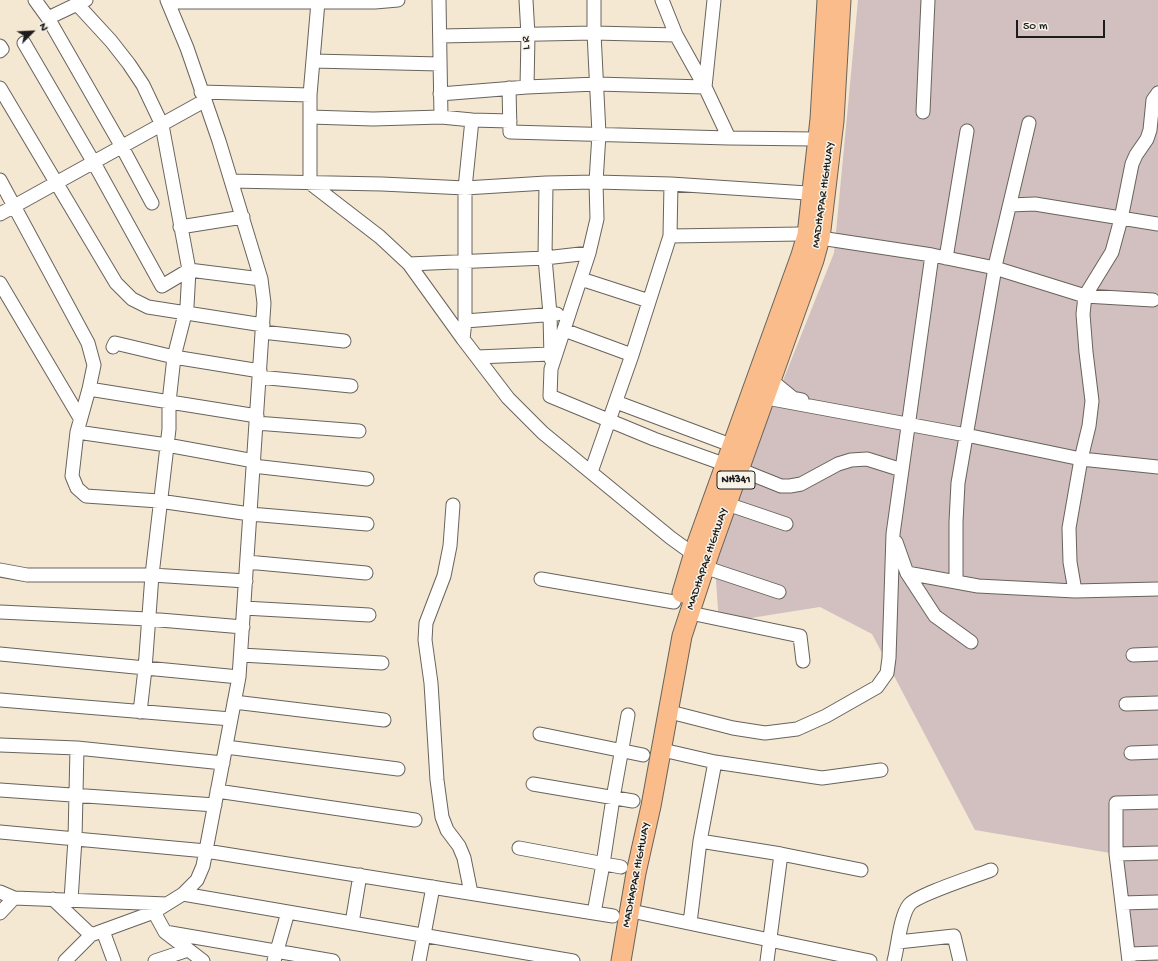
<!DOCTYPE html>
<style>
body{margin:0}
#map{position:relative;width:1158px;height:961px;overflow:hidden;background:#f4e8d2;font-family:"Gochi Hand",sans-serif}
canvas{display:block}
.north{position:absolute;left:12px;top:12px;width:40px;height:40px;-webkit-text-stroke:3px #f7f3e8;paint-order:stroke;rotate:66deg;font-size:11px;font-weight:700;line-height:16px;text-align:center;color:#1c1c1c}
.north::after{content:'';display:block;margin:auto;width:14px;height:18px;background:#1c1c1c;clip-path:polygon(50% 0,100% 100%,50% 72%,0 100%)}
.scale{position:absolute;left:1016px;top:20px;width:89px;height:18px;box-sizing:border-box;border:2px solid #1c1c1c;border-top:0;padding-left:5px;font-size:12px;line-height:14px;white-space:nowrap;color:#1c1c1c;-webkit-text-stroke:3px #f7f3e8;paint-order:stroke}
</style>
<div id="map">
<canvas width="1158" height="961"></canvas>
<div class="north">N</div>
<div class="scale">50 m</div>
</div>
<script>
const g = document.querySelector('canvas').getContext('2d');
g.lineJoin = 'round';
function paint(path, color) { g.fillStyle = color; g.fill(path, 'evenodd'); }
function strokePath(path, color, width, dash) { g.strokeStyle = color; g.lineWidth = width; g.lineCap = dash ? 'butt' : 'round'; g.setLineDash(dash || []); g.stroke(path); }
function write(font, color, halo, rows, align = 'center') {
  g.font = font + ' "Gochi Hand",sans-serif'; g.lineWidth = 3; g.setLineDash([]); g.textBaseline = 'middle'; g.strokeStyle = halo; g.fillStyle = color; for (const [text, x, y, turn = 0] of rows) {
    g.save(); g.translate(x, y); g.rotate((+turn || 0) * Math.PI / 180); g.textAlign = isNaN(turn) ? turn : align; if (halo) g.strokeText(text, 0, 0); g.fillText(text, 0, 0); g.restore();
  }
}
const industrial = new Path2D(`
 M858 0H1158V961H1122L1110 853 975 830 872 634 820 607 719 623 714 553 834 253Z`);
const minor = new Path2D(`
 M35 0 48 18 122 147 152 203
 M439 0 441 117 472 120 465 188V321L463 339
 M526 0 528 35 527 87
 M594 0V33L599 134 596 182 597 219 589 253 551 369 550 396 654 439 721 463
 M662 0 676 35 705 87 729 138
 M168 2H375L398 0
 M318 2 310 95V183L380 237 409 264 463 339 508 398 543 433 671 538 689 551
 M77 4 111 41 129 64 143 85 162 125 189 270 187 306 174 357 169 402V429L152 575 145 669 140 712
 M48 18 86 0
 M440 36 594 33 676 35
 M24 43 94 163 162 286 189 270 261 279
 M0 46 2 49 0 51
 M313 61 440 64
 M0 88 116 283 132 299 148 307 263 325
 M509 88 510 132 729 138 813 139
 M201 92 310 95
 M440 94 527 87 596 84 705 87 714 0
 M923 112 928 0
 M310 117 373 119 441 117
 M472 120 510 121
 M0 180 88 343 94 365 89 389 77 432 72 476 77 488 86 496 159 501 250 514 367 524
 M231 181 382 184 465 188 546 183 596 182 671 184 807 193
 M546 183 545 258 550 314 551 359
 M1010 205 1035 204 1158 224
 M0 214 204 101
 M180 227 243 217
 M670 236 801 234
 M827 239 932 255 995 268 1085 296 1153 300
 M946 258 967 131
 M409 264 545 258 589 253
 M581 279 649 301
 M0 283 80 418
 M465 321 557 314
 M564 330 632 355
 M262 332 344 341
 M113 347 115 343 174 357 260 371
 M477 357 550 354
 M259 377 351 386
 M777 385 793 398 802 400
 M89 389 257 416
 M772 399 966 435 1081 459 1158 467
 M616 402 728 444
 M256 423 359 431
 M77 432 167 445 254 461
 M253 466 367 479
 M591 472 632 355 670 236 671 184
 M746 472 781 486H790L801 484 838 464 851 460 867 459 902 470
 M453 505 450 546 444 576 426 623 425 640 431 683 437 780 442 817 447 830 459 846 464 858 471 893
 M733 506 786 524
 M896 542 907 573 935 616 971 642
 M247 562 366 573
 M710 569 779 592
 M0 570 27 575H152L246 581
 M907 573 978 586 1075 591 1158 589
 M541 579 674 602
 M956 582V522L958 483 996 262 1029 123
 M1075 591 1070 562 1069 528 1081 459 1089 426 1092 401 1086 352 1083 314 1085 296 1112 252 1121 219 1132 164 1136 155 1147 139 1150 130 1153 100 1158 93
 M244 608 369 615
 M0 612 148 619 243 627
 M695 614 800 636 803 661
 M0 654 239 677
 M241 655 382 663
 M1133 655 1158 654
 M0 700 231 719
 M234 702 384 720
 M1126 704 1158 703
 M674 713 733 728 765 733 797 729 826 716 877 687 887 673 889 658 893 534 932 255
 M540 734 643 755
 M0 745 77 748 223 763
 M226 747 398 769
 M667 751 715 762 822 778 881 770
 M1131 753 1158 752
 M533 784 633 801
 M0 790 215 805
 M217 791 415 820
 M0 832 206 851 613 916
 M700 841 781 854 861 870
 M519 848 621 867
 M1116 854 1158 853
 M0 892 14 898 167 904
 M183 894 573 961
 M53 899 91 935
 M71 900 75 839 77 748
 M1122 903 1158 902
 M154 912 165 932 203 961
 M636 912 870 961
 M0 913 14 898
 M594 913 603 864 613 798 628 715
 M352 923 360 875
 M690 923 700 841 715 762
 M103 931 114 961
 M165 932 333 961
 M898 942 954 936 960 961
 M1129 954 1158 953
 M65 961 91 935 154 912 183 894 197 880 203 866 239 677 264 303 261 279 219 141 187 48 167 0
 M155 961 188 950
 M274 961 288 912
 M419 961 433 887
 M767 961 781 854
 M894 961C898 946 900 917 909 905 916 895 976 876 991 870
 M1129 961 1116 854V803L1158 802`);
const highway = new Path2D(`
 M682 593 696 546 801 255 807 235 820 119 827 0
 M621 961 636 873 651 806 682 636 710 551 814 260 820 238 834 121 841 0`);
const shields = [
 [736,480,38]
];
const shieldNames = [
 ["NH341",736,480]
];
const streetNames = [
 ["L R",527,43,-91],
 ["MADHAPAR HIGHWAY",824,195,-82],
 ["MADHAPAR HIGHWAY",708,559,-71],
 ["MADHAPAR HIGHWAY",637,875,-79]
];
paint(industrial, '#d2bfc0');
strokePath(minor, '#68635c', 15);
strokePath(highway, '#68635c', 21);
strokePath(minor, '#fff', 13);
strokePath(highway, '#f9bc8a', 19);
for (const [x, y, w] of shields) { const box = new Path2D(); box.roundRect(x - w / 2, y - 9, w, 18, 3); g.fillStyle = '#f7f3e8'; g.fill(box); strokePath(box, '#1c1c1c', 1); }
write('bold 11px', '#1c1c1c', null, shieldNames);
write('12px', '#1c1c1c', '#f7f3e8', streetNames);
</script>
